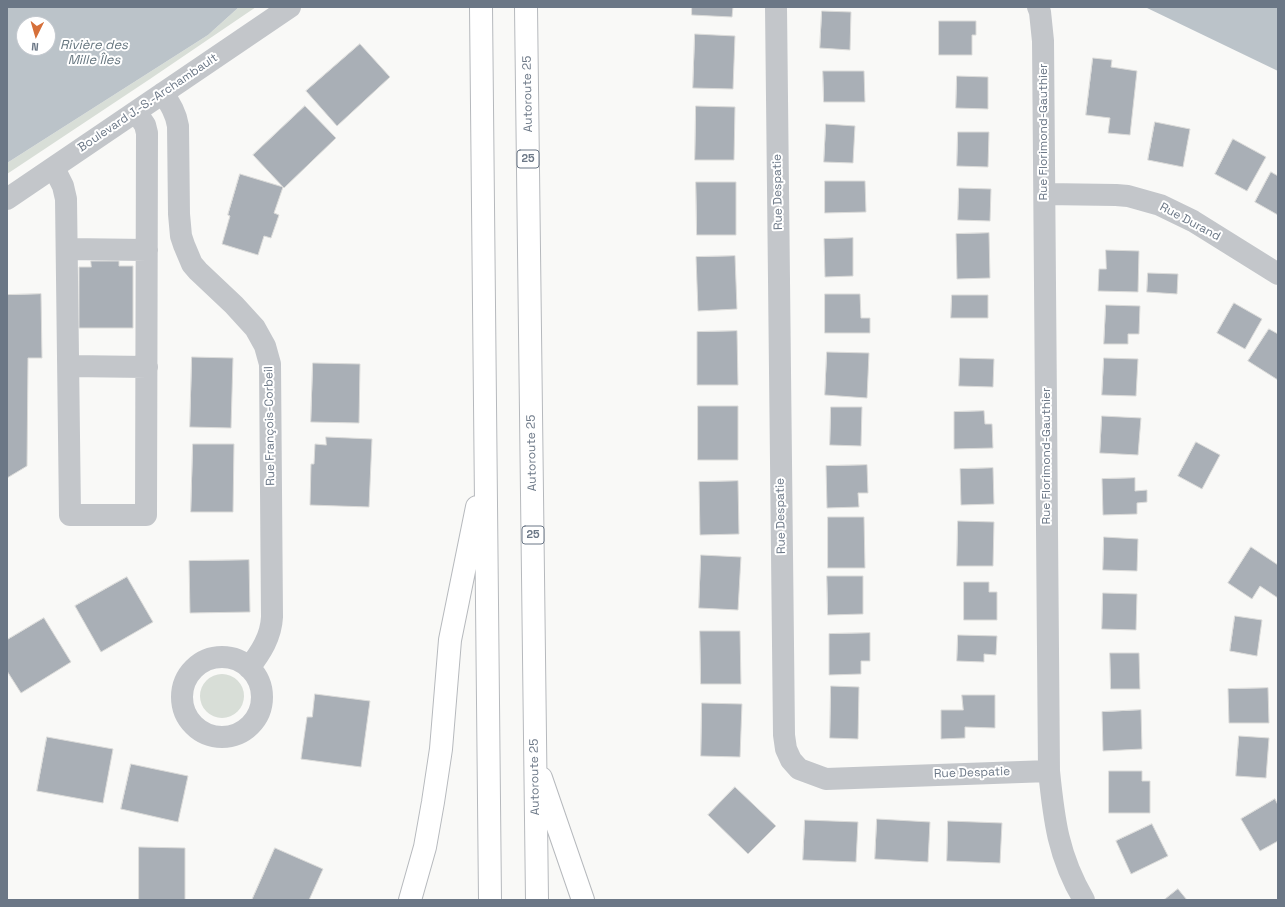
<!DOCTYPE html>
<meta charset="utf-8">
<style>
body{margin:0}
#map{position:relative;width:1285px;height:907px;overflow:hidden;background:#f9f9f7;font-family:"Space Grotesk",sans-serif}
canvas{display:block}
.frame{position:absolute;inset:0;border:8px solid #6b7786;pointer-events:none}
.north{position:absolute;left:16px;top:16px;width:40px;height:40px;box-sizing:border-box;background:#fff;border:1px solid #c4c9cf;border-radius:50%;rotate:185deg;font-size:11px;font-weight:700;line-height:16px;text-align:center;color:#6b7786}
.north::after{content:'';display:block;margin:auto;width:14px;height:18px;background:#d6703a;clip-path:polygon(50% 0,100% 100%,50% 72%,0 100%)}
</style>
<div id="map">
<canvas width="1285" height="907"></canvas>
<div class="frame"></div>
<div class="north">N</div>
</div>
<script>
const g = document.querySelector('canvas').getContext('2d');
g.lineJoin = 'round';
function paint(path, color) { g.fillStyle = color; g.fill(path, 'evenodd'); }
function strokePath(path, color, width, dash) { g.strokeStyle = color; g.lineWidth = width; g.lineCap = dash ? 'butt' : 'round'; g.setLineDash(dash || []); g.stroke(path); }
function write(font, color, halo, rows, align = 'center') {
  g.font = font + ' "Space Grotesk",sans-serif'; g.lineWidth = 4; g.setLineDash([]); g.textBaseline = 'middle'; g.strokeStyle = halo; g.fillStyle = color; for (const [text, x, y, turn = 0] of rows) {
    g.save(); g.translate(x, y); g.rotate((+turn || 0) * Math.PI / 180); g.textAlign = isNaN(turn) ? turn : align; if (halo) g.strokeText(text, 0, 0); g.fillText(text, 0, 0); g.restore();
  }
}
const green = new Path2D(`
 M239 7H256L150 79 7 174V163L208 35Z
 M200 696a22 22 0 1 1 44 0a22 22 0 1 1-44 0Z`);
const water = new Path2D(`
 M7 7H239L208 35 7 163ZM24 24H48V48H24Z
 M1145 7H1278V71Z`);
const building = new Path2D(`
 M692 7H733L732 17 692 15Z
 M822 11 851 12 850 50 820 48Z
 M939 21H976V35H972V55H939Z
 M695 34 735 36 733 89 693 88Z
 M360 44 390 77 337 126 306 91Z
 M1093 58 1112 60 1111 67 1137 71 1130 135 1108 133 1110 118 1086 115Z
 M823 71H864L865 102H824Z
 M957 76 988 77V109L956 108Z
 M305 106 336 138 284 188 253 155Z
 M696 106 735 107 734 160H695Z
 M1155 122 1190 129 1183 167 1148 160Z
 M826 124 855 126 853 163 824 162Z
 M958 132H989L988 167 957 166Z
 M1233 139 1266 157 1247 191 1215 174Z
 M1271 172 1278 176V215L1255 202Z
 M240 174 283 187 274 213 279 215 271 238 264 236 258 255 222 244 230 216 228 215Z
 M825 181H865L866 212 825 213Z
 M696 182H736V235H697Z
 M959 188 991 189 990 221 958 220Z
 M989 233 990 278 957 279 956 234Z
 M853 238V276L825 277 824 239Z
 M1106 250 1139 251 1138 292 1098 291 1099 269H1106Z
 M735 256 737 309 698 311 696 257Z
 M91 261H119V266H133V328H79V267H91Z
 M1148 273 1178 274 1177 294 1147 292Z
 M41 294 42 358H28L27 466 7 478V295Z
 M825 294H860L861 318H870V333H825Z
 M952 295H988V318H951Z
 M1234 303 1262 319 1245 349 1217 333Z
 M1106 305 1140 306 1139 334H1128V344H1104Z
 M1269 329 1278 334V380L1248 361Z
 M737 331 738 385H697V332Z
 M827 352 869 353 867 398 825 395Z
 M192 357 233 358 231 428 190 427Z
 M960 358 994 359 993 387 959 386Z
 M1104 358 1138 359 1136 396 1102 395Z
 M313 363 360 364 359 423 311 422Z
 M698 406H738V460H698Z
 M831 407H862L861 446 830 445Z
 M984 411 985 424H992L993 448 954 449V412Z
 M1102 416 1141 418 1138 455 1100 453Z
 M326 437 372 439 369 507 310 505 311 464H314L315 444 326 445Z
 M1196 442 1220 455 1202 489 1178 476Z
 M193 444H234L233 512H191Z
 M867 465 868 493H858L859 507 827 508 826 466Z
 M993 468 994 504 961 505 960 469Z
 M1135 478V491L1147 490V502L1137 503V514L1103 515 1102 479Z
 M738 481 739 534 700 535 699 482Z
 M828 517H864L865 568H828Z
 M958 521 994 522 993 566H957Z
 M1104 537 1138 539 1137 571 1103 570Z
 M1251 547 1278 565V598L1260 586 1252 599 1228 583Z
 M701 555 741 557 738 610 699 608Z
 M249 560 250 612 190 613 189 561Z
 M827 576H863V614L828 615Z
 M127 577 153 622 101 652 75 606Z
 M964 582H989V592H997V620H964Z
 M1103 593 1137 594 1136 630 1102 629Z
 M1235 616 1262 620 1257 656 1230 651Z
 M44 618 71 662 21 693 7 671V640Z
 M700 631H740L741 684H701Z
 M870 633V661H861V674L829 675V634Z
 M958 635 997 636 996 655 984 654V662L957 661Z
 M1110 653H1139L1140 689H1111Z
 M831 686 859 687 858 739 830 738Z
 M1268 688 1269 723H1229L1228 689Z
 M315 694 370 701 361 767 301 759 307 717H312Z
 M962 695H995V728L965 727V738L941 739V710H963Z
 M702 703 742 704 740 757 701 756Z
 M1141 710 1142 749 1103 751 1102 712Z
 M1239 736 1269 738 1266 778 1236 776Z
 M47 737 113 749 103 803 37 791Z
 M131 764 188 776 178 822 121 809Z
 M1109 771H1142V781H1150V813H1109Z
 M735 787 776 826 748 854 708 815Z
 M1275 799 1278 805V841L1260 851 1241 819Z
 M877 819 930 822 928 862 875 859Z
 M805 820 858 822 856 862 803 860Z
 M948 821 1002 823 1000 863 947 861Z
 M1152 824 1168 856 1131 874 1116 841Z
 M139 847 185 848V900H139Z
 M275 848 323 869 309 900H252Z
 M1178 889 1187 900H1164Z`);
const minor = new Path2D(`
 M776 7 784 735 786 749 791 760 799 769 826 779 1049 771
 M1038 7 1040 12 1043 41 1049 771C1054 820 1058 856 1084 900
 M163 93C170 104 176 113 178 126L179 214 181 236 184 245 192 264 198 271 234 305 255 328 265 346 270 364 272 617C271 637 261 652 249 668
 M54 168 63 186 66 199 70 515H146L147 133 145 125 136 112
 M1045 194 1116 195 1128 196 1160 205 1193 221 1278 274
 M7 199 290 7
 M67 249 147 250
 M69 366 147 367
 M182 697a40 40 0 1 1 80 0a40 40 0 1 1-80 0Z`);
const highway = new Path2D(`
 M481 7 490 900
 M526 7 537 900
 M541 778 583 900
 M410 900 425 847 433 802 441 749 450 640 477 507`);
const shields = [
 [528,159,22],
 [533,535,22]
];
const shieldNames = [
 ["25",528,159],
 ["25",533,535]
];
const streetNames = [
 ["Autoroute 25",528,94,-91],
 ["Boulevard J.-S.-Archambault",148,103,-34],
 ["Rue Florimond-Gauthier",1044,132,-90],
 ["Rue Despatie",778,192,-91],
 ["Rue Durand",1190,222,28],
 ["Rue François-Corbeil",270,426,-91],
 ["Autoroute 25",532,453,-91],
 ["Rue Florimond-Gauthier",1047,456,-90],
 ["Rue Despatie",781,516,-91],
 ["Rue Despatie",972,773,-2],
 ["Autoroute 25",535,777,-91]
];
const waterNames = [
 ["Rivière des",94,45],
 ["Mille Îles",94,60]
];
paint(green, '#d8ded7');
paint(water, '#bbc3c9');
paint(building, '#a9afb6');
strokePath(building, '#dbdbd9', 1);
strokePath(highway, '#b6b9bd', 24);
strokePath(minor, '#c3c6ca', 22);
strokePath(highway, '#fff', 22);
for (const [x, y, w] of shields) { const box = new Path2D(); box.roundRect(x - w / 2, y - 9, w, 18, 3); g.fillStyle = '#fff'; g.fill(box); strokePath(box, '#6b7786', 1); }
write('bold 11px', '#6b7786', null, shieldNames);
write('12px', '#6b7786', '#fff', streetNames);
write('italic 13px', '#677780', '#fff', waterNames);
</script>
